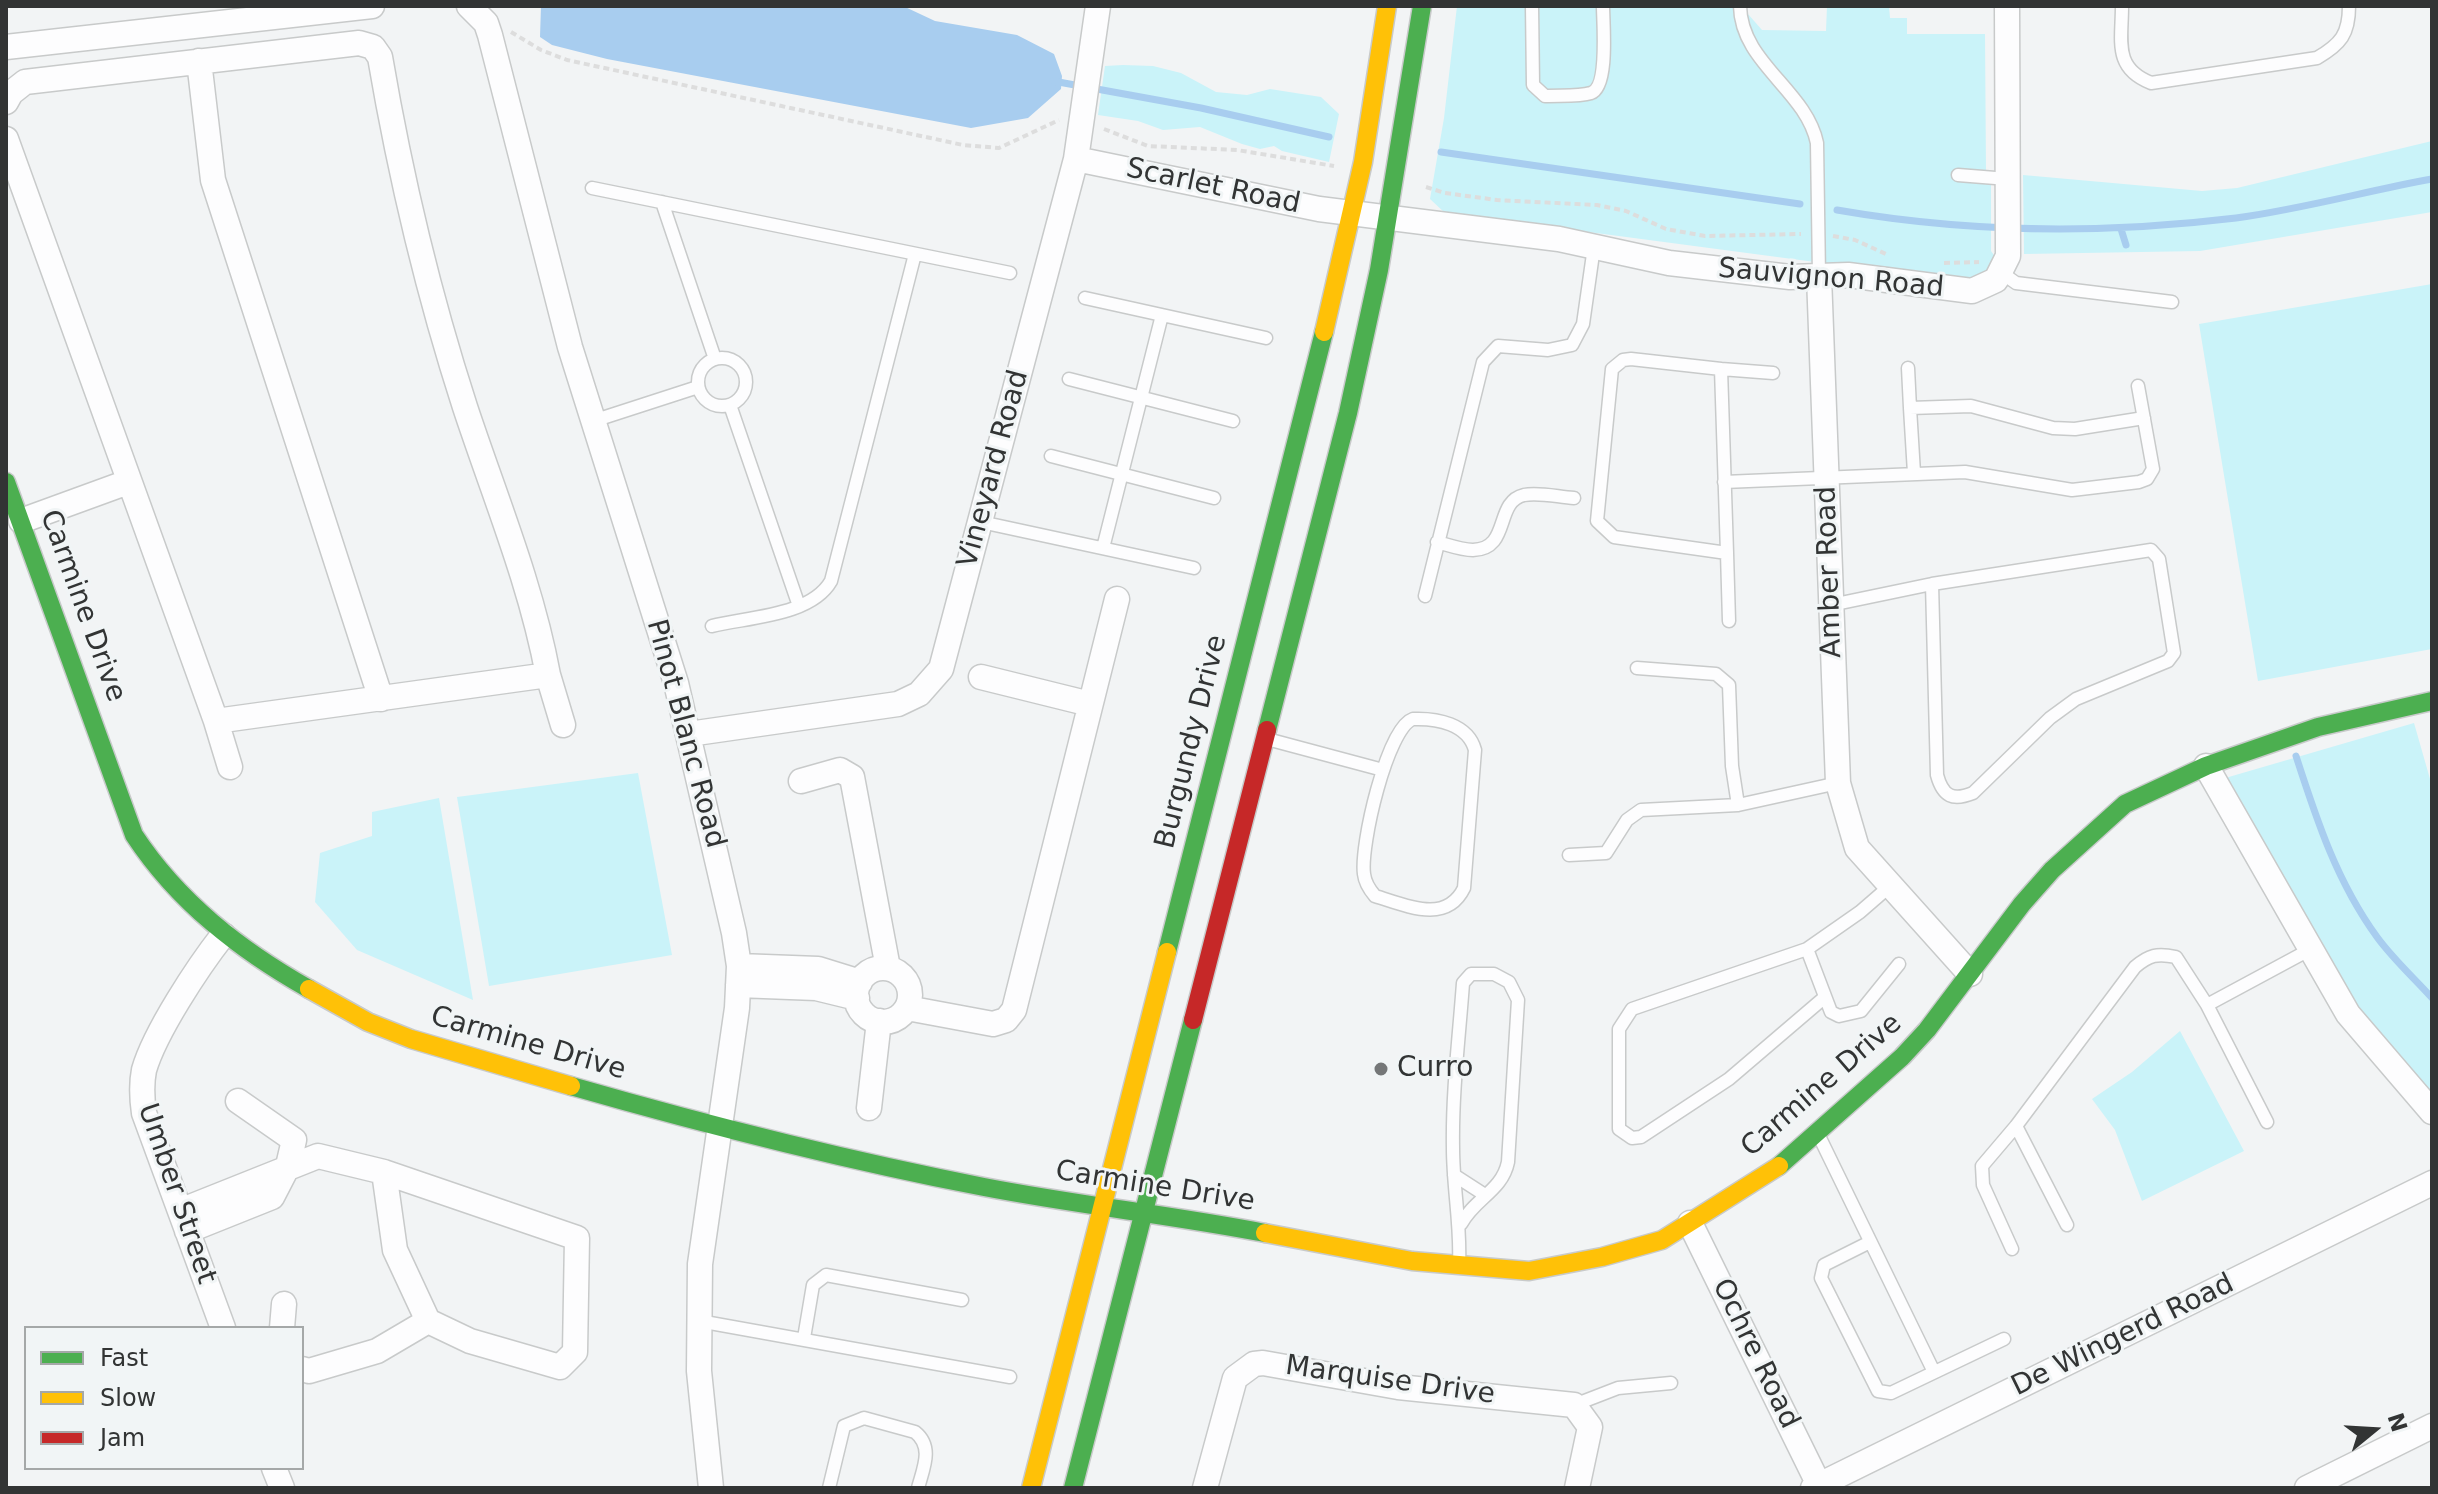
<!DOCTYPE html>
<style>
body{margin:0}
#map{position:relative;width:2438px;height:1494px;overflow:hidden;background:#f2f4f5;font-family:"DejaVu Sans",sans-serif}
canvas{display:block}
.frame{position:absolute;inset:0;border:8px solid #323434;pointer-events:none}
.legend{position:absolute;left:24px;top:1326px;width:280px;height:144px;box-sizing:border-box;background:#f1f5f6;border:2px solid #a5a8a8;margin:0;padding:10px 14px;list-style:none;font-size:24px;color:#323434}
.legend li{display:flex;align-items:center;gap:16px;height:40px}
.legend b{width:40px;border:2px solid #a5a8a8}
.north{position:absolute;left:2334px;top:1390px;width:80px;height:80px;-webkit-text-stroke:6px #f1f5f6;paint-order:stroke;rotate:72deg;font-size:22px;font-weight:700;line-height:32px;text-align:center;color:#323434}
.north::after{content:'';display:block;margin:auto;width:28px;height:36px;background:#323434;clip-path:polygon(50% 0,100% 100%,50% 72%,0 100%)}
</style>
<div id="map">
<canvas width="2438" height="1494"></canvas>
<div class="frame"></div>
<ul class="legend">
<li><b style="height:10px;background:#4caf50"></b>Fast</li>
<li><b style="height:10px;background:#ffc107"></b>Slow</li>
<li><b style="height:10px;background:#c62828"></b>Jam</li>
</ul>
<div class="north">N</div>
</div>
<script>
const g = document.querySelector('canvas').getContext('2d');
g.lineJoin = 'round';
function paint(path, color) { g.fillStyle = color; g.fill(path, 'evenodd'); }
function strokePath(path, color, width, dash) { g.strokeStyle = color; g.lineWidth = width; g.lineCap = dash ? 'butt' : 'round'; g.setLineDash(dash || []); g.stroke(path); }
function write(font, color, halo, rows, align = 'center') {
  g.font = font + ' "DejaVu Sans",sans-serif'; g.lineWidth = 6; g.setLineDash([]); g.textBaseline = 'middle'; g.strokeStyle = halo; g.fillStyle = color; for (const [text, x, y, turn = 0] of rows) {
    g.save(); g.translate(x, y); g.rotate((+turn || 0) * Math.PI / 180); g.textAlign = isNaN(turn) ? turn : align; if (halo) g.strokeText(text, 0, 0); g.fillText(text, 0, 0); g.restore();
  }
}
const green = new Path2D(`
 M1457 6H1741L1762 30 1826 31 1827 6H1889L1890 18H1907V34H1985L1986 172 1991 185V251L1996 258 1985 276 1966 282 1445 213 1430 199 1444 118Z
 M1123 65 1153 66 1181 73 1216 92 1247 95 1270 89 1321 97 1339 114 1329 162 1282 151 1274 146 1260 149 1242 144 1200 127 1163 130 1138 121 1098 115 1105 66Z
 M2432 141V212L2200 251 2024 254 2023 175 2202 191 2237 188Z
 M2432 284V649L2258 681 2199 324Z
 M2414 723 2432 786V1111L2400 1074 2215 781Z
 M638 773 672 955 489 986 457 797Z
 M439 798 473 1000 357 950 315 902 320 853 372 836V812Z
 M2180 1031 2244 1151 2142 1201 2115 1130 2092 1099 2132 1072Z`);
const water = new Path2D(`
 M541 6H903L935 21 1017 35 1054 54 1062 76 1061 89 1028 118 971 128 607 59 552 45 540 37Z`);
const stream = new Path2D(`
 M1053 81 1201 108 1329 137
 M1441 152 1800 204
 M1837 210C1969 233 2104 234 2236 218 2302 209 2366 191 2432 179
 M2121 229 2126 245
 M2296 756C2317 821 2337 882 2377 937 2393 959 2414 978 2432 998`);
const path = new Path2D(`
 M511 32 541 50 567 60 963 145 999 148 1059 120
 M1104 129 1148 146 1237 150 1334 166
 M1426 187 1445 193 1497 200 1597 205 1626 211 1666 229 1705 236 1801 234
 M1833 236 1855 240 1888 255
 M1944 263 1979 262`);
const lane = new Path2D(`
 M1532 6 1533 85 1545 96C1559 95 1578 97 1591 93 1609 87 1603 23 1603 6
 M1740 6C1741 63 1806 90 1817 143L1819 276
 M2122 6C2122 41 2113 68 2151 83L2317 58C2341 44 2349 34 2349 6
 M1958 175 2008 179
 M592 188 1010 273
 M662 202 715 359
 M2002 273 2016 283 2172 302
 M1085 298 1266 338
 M698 382a24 24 0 1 1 48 0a24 24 0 1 1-48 0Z
 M1631 359 1721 369 1727 553 1614 537 1597 521 1612 369 1623 360Z
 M1908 368 1910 408 1971 406 2053 428 2075 429 2144 418
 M1721 369 1773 373
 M1069 379 1233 421
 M730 405 799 606
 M1910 408 1914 473
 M593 421 698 387
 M1051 456 1214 498
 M1724 482 1965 472 2072 490 2139 482 2147 479 2153 469 2138 386
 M981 522 1194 568
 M1437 542C1448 545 1462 550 1473 550 1511 549 1494 502 1524 495 1539 492 1558 497 1574 498
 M1103 548 1162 315
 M1727 553 1729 621
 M1425 596 1483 362 1498 346 1548 350 1572 345 1583 324 1594 247
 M1831 605 1932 584 2151 550 2159 559 2174 653 2168 661 2076 699 2050 718 1973 793C1953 801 1943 797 1937 775L1932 584
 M712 626C748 617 811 616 831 581L915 254
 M1637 668 1716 674 1729 685 1732 766 1738 805
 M1413 719C1437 718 1468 724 1475 750L1464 888C1446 925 1405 905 1375 896 1369 889 1365 883 1364 874 1360 846 1387 728 1413 719Z
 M1267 739 1383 770
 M1569 855 1606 853 1627 820 1641 810 1738 805 1838 783
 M1807 949 1831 1012 1839 1016 1861 1011 1899 964
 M1825 997 1729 1079 1641 1137 1632 1138 1619 1129V1029L1632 1009 1807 949 1860 912 1890 886
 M2207 1005 2267 1122
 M2016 1126 2067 1225
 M1818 1134 1934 1372
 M1454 1175 1485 1195
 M1870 1242 1824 1265 1821 1278 1878 1391 1891 1393 2004 1339
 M2012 1249 1983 1185 1982 1166 2016 1126 2135 967C2149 955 2157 953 2176 957L2207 1005 2311 949
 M1459 1264C1461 1225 1453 1188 1453 1148 1452 1093 1459 1038 1463 983L1471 974H1494L1509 982 1518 1000 1508 1162C1502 1191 1475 1198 1461 1224
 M699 1321 1010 1377
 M804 1338 813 1285 826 1275 962 1300
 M1574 1405 1618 1388 1671 1383
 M829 1488 844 1426 864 1418 915 1432C934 1447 923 1469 918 1488`);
const street = new Path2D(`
 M469 6 486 23 490 35 570 347 676 683 734 933 739 966 737 1008 700 1264 699 1371 711 1488
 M6 47 372 6
 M199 61 213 180 381 699
 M6 102 11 93 25 82 359 43 373 47 380 57C400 174 428 293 465 407 494 495 531 583 548 675L216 721 6 139
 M1076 159 1319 209 1559 239 1669 263 1790 277 1848 275 1972 291 1996 280 2008 256 2007 6
 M1819 276 1838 783 1857 848 1970 974
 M21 521 128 482
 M548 675 563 725
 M981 677 1090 704
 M216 721 230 767
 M689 734 898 704 919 694 941 669 1076 159 1098 6
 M2206 766 2348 1014 2432 1112
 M801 781 840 770 852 777 888 968
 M739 966 818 969 860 982
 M856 995a27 27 0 1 1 54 0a27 27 0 1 1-54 0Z
 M738 985 816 988 857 998
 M907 1008 993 1024 1006 1020 1014 1010 1117 599
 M869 1108 879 1021
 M180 1211 318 1156 384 1172 577 1238 575 1352 560 1367 470 1341 428 1321 395 1250 384 1172
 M1690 1223 1819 1485
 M187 1231 272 1197 288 1166 294 1140 238 1101
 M223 1328 144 1113C142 1099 141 1085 144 1070 155 1032 198 967 223 935
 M282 1328 284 1304
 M302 1369 309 1371 377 1351 428 1321
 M274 1468 282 1488
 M1205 1488 1235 1378 1254 1364 1263 1363 1398 1387 1574 1405 1590 1427 1577 1488
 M1813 1488 2432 1183
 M2307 1488 2432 1426`);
const fast = new Path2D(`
 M6 482 134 835C178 902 240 950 309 989
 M1267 730 1348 413 1379 270 1422 6
 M1167 952 1324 332
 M571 1086C707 1125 845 1160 984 1187 1077 1205 1172 1215 1265 1233
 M1779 1166 1902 1057 1927 1030 2022 904 2052 870 2125 804 2206 766 2318 727 2432 701
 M1073 1488 1193 1020`);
const slow = new Path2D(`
 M1324 332 1363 162 1387 6
 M309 989 368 1022 411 1039 571 1086
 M1265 1233 1412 1261 1529 1271 1602 1257 1662 1240 1779 1166
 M1031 1488 1167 952`);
const jam = new Path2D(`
 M1193 1020 1267 730`);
const markers = [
 [1381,1069,8,"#757778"]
];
const streetNames = [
 ["Scarlet Road",1213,187,12],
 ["Sauvignon Road",1831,279,5],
 ["Vineyard Road",994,469,-75],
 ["Amber Road",1830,572,-92],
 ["Carmine Drive",82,606,70],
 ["Pinot Blanc Road",685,734,75],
 ["Burgundy Drive",1192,742,-76],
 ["Carmine Drive",528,1044,16],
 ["Carmine Drive",1822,1086,-41],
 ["Carmine Drive",1155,1187,9],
 ["Umber Street",176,1194,71],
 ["De Wingerd Road",2123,1336,-26],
 ["Ochre Road",1755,1354,64],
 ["Marquise Drive",1390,1381,8]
];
const poiNames = [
 ["Curro",1397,1069]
];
paint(green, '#caf3f9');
paint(water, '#a8cdef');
strokePath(stream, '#a8cdef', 7);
strokePath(lane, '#c8caca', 15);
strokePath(street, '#c8caca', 27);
strokePath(fast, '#c8caca', 21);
strokePath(slow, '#c8caca', 21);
strokePath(jam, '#c8caca', 21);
strokePath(path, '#ddd', 4, [6, 4]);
strokePath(lane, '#fdfdfe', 12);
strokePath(street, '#fdfdfe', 24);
strokePath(fast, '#4caf50', 18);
strokePath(slow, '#ffc107', 18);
strokePath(jam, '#c62828', 18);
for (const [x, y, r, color] of markers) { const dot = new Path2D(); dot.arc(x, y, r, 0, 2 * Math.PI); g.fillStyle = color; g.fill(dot); strokePath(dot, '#f1f5f6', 3); }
write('28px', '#323434', '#f1f5f6', streetNames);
write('28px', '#323434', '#f1f5f6', poiNames, 'left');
</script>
